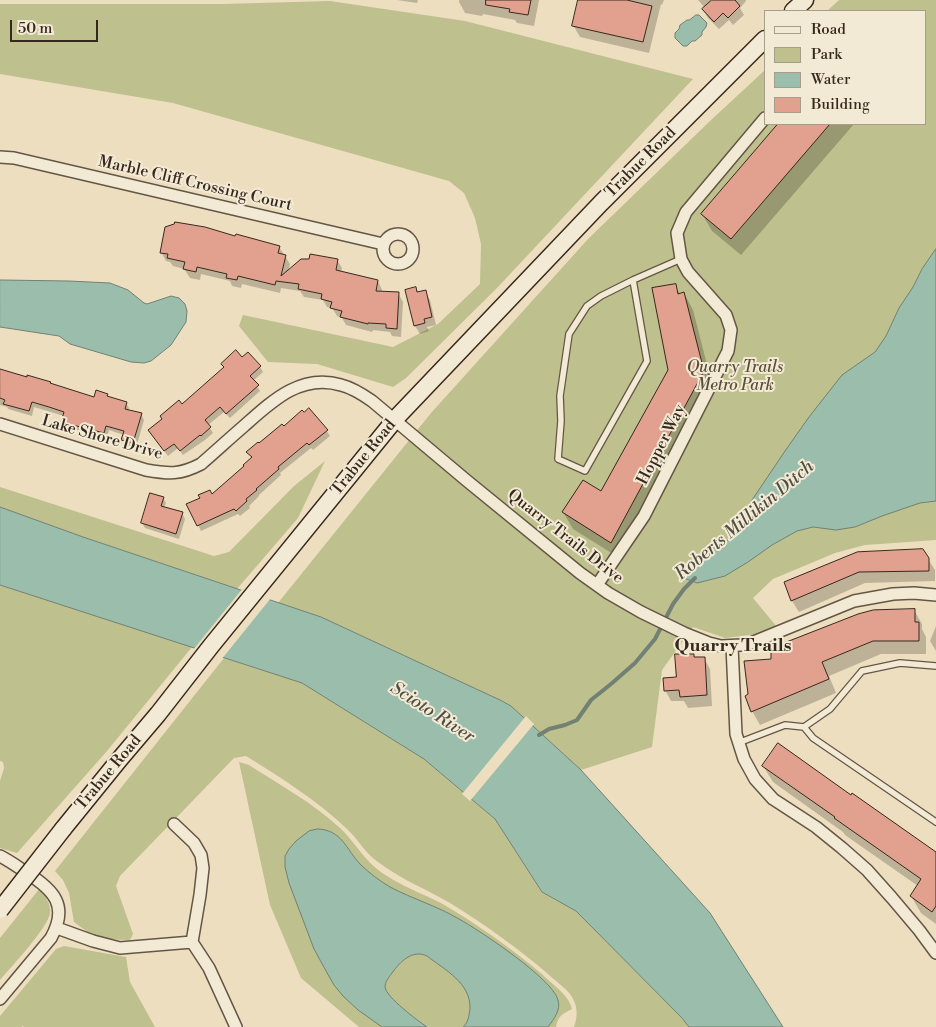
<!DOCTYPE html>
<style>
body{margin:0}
#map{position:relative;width:936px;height:1027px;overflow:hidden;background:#eddebf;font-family:"Libre Bodoni",serif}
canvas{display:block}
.legend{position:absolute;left:764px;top:10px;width:162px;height:115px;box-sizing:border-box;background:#f3ead5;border:1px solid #a89c8b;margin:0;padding:6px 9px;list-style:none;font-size:15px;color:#37281d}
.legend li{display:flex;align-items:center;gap:10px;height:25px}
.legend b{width:25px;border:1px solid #a89c8b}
.scale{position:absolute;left:10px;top:20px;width:88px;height:22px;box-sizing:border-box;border:2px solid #37281d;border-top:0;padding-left:6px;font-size:15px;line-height:18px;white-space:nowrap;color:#37281d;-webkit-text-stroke:4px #f3ead5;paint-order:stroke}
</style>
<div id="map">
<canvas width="936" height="1027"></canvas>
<ul class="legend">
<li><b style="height:6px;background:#f3ead5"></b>Road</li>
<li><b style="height:14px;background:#bec08e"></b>Park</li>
<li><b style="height:14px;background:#9abdac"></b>Water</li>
<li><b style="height:14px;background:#e2a08f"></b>Building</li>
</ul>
<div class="scale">50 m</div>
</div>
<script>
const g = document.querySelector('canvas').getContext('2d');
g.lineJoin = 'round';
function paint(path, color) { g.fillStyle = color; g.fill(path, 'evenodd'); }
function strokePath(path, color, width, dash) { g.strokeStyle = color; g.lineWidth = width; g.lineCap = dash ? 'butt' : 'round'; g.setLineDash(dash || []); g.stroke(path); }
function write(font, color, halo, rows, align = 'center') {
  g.font = font + ' "Libre Bodoni",serif'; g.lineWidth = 4; g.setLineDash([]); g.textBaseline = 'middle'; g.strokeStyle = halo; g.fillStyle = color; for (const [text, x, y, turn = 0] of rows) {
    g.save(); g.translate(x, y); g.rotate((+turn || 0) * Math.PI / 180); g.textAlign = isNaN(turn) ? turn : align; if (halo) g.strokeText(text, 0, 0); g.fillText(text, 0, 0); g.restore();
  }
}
const green = new Path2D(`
 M839 0H936V540L865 545 835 553 773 579 753 598 777 627 759 634 725 638 693 627 662 670 652 747 581 770 511 706 500 700 321 617 278 603 431 413 588 239 710 121 765 70V124H925V11H827Z
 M330 1 465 21 693 79 496 289 406 378 393 387 317 364 268 362 239 326 243 315 393 347 438 324 480 284 481 244 475 218 464 193 449 181 173 103 0 74V4H222Z
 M325 461 298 518 237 589 83 537 0 507V487L214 556 229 552 294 486Z
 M0 585 192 647 107 751 17 853 0 848V781L4 768 3 762 0 761Z
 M224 658 302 683 424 759 495 819 542 892 576 911 682 1018 689 1027H574C577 1019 578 1009 574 1001 570 990 556 982 548 974 518 948 484 924 450 903 426 889 400 879 378 862 365 853 358 839 347 829 317 800 281 778 246 756L234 758 120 876 116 886 133 934 130 940 101 939 89 933 74 922 69 893 63 880 55 871Z
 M239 762 249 765C280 785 313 803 340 828 357 844 365 863 387 876 404 887 423 894 441 903 477 924 511 948 543 975 553 985 569 995 572 1009 562 1014 558 1016 556 1027H359L301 978 270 905Z
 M40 888C45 896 51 904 50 913 48 928 11 967 0 980V938Z
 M64 946 126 957 130 982 155 1027H24L23 1026 21 1027H0V1016L56 949Z`);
const water = new Path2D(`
 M696 15H699L707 23 706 27 702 32V35L695 41H692L687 46H683L675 38V33L679 29 680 25 687 20H689Z
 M936 249V501L920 503 882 516 855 527 836 530 813 527 797 531 772 545 748 562 725 576 697 583 684 578 700 555 731 538 748 506 785 451 809 417 842 375 875 352 886 336 899 308 913 287 922 269Z
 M0 280 69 281 110 283 128 290 144 303 147 304 171 296 179 298 185 304 187 311 186 322 171 345 151 361 144 363 131 362 70 344 59 336 0 327Z
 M0 507 83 537 321 617 500 700 511 706 581 770 710 913 783 1027H689L682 1018 576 911 542 892 495 819 424 759 302 683 0 585Z
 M318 829C342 830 346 849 360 864 369 873 380 881 390 887 413 899 437 906 459 919 479 930 553 979 558 1000 561 1010 554 1019 548 1027H463C468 1023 469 1016 470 1009 471 983 445 970 427 956 412 949 400 962 392 973 389 977 385 982 385 987 386 997 418 1021 427 1027H382L358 1010 343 996 334 985 326 971 314 949 289 883 285 867V856L289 849 296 841 309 831Z`);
const pier = new Path2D(`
 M243 588 271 598 221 660 193 650Z
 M526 716 534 724 470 801 462 794Z`);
const shadow = new Path2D(`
 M397 0H418L417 3Z
 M459 0H539L534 26 517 23 515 20 483 14 482 16 465 13 459 2Z
 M580 0H664L662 5 661 4 649 53 580 37 573 25Z
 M698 0H746V1L740 8 744 15 733 25 729 20 719 29 708 18 703 10 705 8Z
 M780 124H854L741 255 712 231 702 214Z
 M279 247 290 264 288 272 337 260 342 268 341 273 378 281 382 290V292L398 293 403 302 401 337 392 336 390 332 373 330 372 332 346 325 342 318 337 316 332 308 327 307 323 300 304 297 300 291 281 288 280 293 242 284 241 288 232 286 230 281 201 274 200 280 190 278 184 269 173 266 170 262 166 261 161 252Z
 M675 286 680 294 684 293 693 310 713 388 621 559 573 529 563 512 601 493 670 370Z
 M416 289 418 294 425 292 430 300 436 325 427 327 429 331 420 334 415 326Z
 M248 353 260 367 263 372 253 381 260 391 230 418 224 412 208 425 213 433 205 440 183 455 178 448 168 456 153 435 182 405Z
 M0 370 95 398 107 395 109 399 126 403 129 408 128 411 141 414 144 420 136 448 126 445 123 440 124 435 109 430 107 438 65 427 62 422 64 416 34 407 32 416 8 409 7 407 0 405Z
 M284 427 326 430 330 436 313 450 311 448 280 473 281 475 259 495V496L249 506 250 508 240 516 238 514 201 531 188 505 212 496 252 459 248 452Z
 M163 498 166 503 164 508 182 513 185 519 179 539 145 528 142 523Z
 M928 559 935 570V581L865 583 799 612 792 601 785 582Z
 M914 610 922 624V629L926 637V654H881L829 676 836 693 760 725 752 711 749 695 773 660Z
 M936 626V651L930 641Z
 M693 655 695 658H704L710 669 712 706 688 708 684 701H671L665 690 677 678Z
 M763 766 936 854V924L921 913 911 896 918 886 845 835 843 832 773 782Z`);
const stream = new Path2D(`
 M539 735 549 729 565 725 577 720 591 700 611 684 635 663 655 639 673 604 684 589 695 578`);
const building = new Path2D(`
 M486 0H531L528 15 509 12 510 9 486 5Z
 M578 0H627L652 6 643 42 572 26Z
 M712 0H735L740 6 728 18 723 13 714 22 702 9Z
 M778 124H830L731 239 701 214Z
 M175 222 205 227 235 236 236 234 280 246 278 253 286 255 281 276 301 259H309L310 254 338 259 336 270 378 280 376 291 399 292 397 329 386 328V324L368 323V324L340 317 342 311 330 308 332 302 321 299 322 294 298 289 299 284 276 281 275 285 238 276 237 280 226 278 227 274 197 267 196 272 183 269 185 262 167 258 168 254 160 253 165 227 174 224Z
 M676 284 678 294 684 292 704 371 611 543 562 512 583 480 601 491 668 370 652 288Z
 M416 287 417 292 426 290 432 317 424 319 425 323 414 326 405 290Z
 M236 350 242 357 248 352 261 366 250 376 259 385 226 414 220 407 205 420 211 427 201 436 200 435 180 451 174 444 164 451 148 430 162 419 160 416 179 400 182 404 224 367 221 364Z
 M0 369 27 377V375L51 382 50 383 94 397 96 390 108 394 107 396 127 402 125 409 142 413 133 443 121 440 124 431 106 426 104 433 61 422 64 412 49 407 32 402 29 411 3 404 5 400 0 398Z
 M309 408 328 430 309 445 307 443 278 467 279 469 256 489 257 490 246 499 247 501 236 511 234 509 197 526 186 504 200 498 198 495 210 490 212 494 244 466 243 465 252 457 246 452 258 442 259 443 282 424 284 426 302 410 304 412Z
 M150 493 164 497 161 506 183 512 176 534 141 523Z
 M923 549 929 558V571L859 572 791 601 784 582 857 552Z
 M915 609V622H919V641H873L822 662 829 679 751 712 745 696 748 694 744 661 771 659V648L858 614 873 610Z
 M675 654H694V657H705L707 695 680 697 679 690 664 691 663 678 676 677Z
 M778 743 851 795 852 793 936 852V906L932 912 910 896 921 879 834 818 835 817 762 766Z`);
const service = new Path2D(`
 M633 280 647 361 585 471 558 459 561 421 560 396 569 334 587 306 601 296 633 280 681 259
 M804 727 830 709 862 671 900 663 936 666
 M738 743 785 725 804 727 813 738 936 822`);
const minor = new Path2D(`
 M0 157 14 158 383 244
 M383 249a15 15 0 1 1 30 0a15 15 0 1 1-30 0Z
 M0 424 146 470C169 474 180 475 201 464 216 451 230 438 244 426 272 401 301 373 341 385 353 388 362 394 372 401L466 480 580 573 608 593 641 612 684 633 709 643 721 646 741 645 751 643 854 601 893 594 914 593 936 595
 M597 585 644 516 728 351 731 330 726 315 688 272 681 259 677 233 686 212 765 118
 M732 646 736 734 744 759 755 779 773 799 816 827 842 848 867 870 892 898 919 930 936 953
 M174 824 194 843 201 855 203 868 200 895 192 942
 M0 856C10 861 18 867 27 873 54 890 69 906 51 938L0 999
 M57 928 93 941 120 948 192 942 209 968 236 1027`);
const secondary = new Path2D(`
 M793 11 805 0
 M63 829 119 760 158 714 211 646 398 416 601 203 765 39`);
const secondaryBridge = new Path2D(`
 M0 910 63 829`);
const streetNames = [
 ["Trabue Road",641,163,-45],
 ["Marble Cliff Crossing Court",195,184,13],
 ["Lake Shore Drive",102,438,16],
 ["Hopper Way",662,445,-63],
 ["Trabue Road",364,458,-51],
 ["Quarry Trails Drive",565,537,38],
 ["Trabue Road",109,773,-50]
];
const parkNames = [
 ["Quarry Trails",735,368],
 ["Metro Park",735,386]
];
const waterNames = [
 ["Roberts Millikin Ditch",745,521,-40],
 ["Scioto River",432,713,33]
];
const neighbourhoodNames = [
 ["Quarry Trails",733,647]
];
paint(green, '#bec08e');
paint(water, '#9abdac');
strokePath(water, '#728173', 1);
paint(pier, '#eddebf');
paint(shadow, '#0003');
strokePath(stream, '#728173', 4);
paint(building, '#e2a08f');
strokePath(building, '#37281d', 1);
strokePath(service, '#645646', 8);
strokePath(minor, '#645646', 14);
strokePath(secondary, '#37281d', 19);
strokePath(service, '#f3ead5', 5.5);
strokePath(minor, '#f3ead5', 11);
strokePath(secondary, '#f3ead5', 16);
strokePath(secondaryBridge, '#37281d', 19, []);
strokePath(secondaryBridge, '#f3ead5', 16);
write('16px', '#37281d', '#f3ead5', streetNames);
write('italic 16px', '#594e39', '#f3ead5', parkNames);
write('italic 18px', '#504d41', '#f3ead5', waterNames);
write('bold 18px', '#37281d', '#f3ead5', neighbourhoodNames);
</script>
